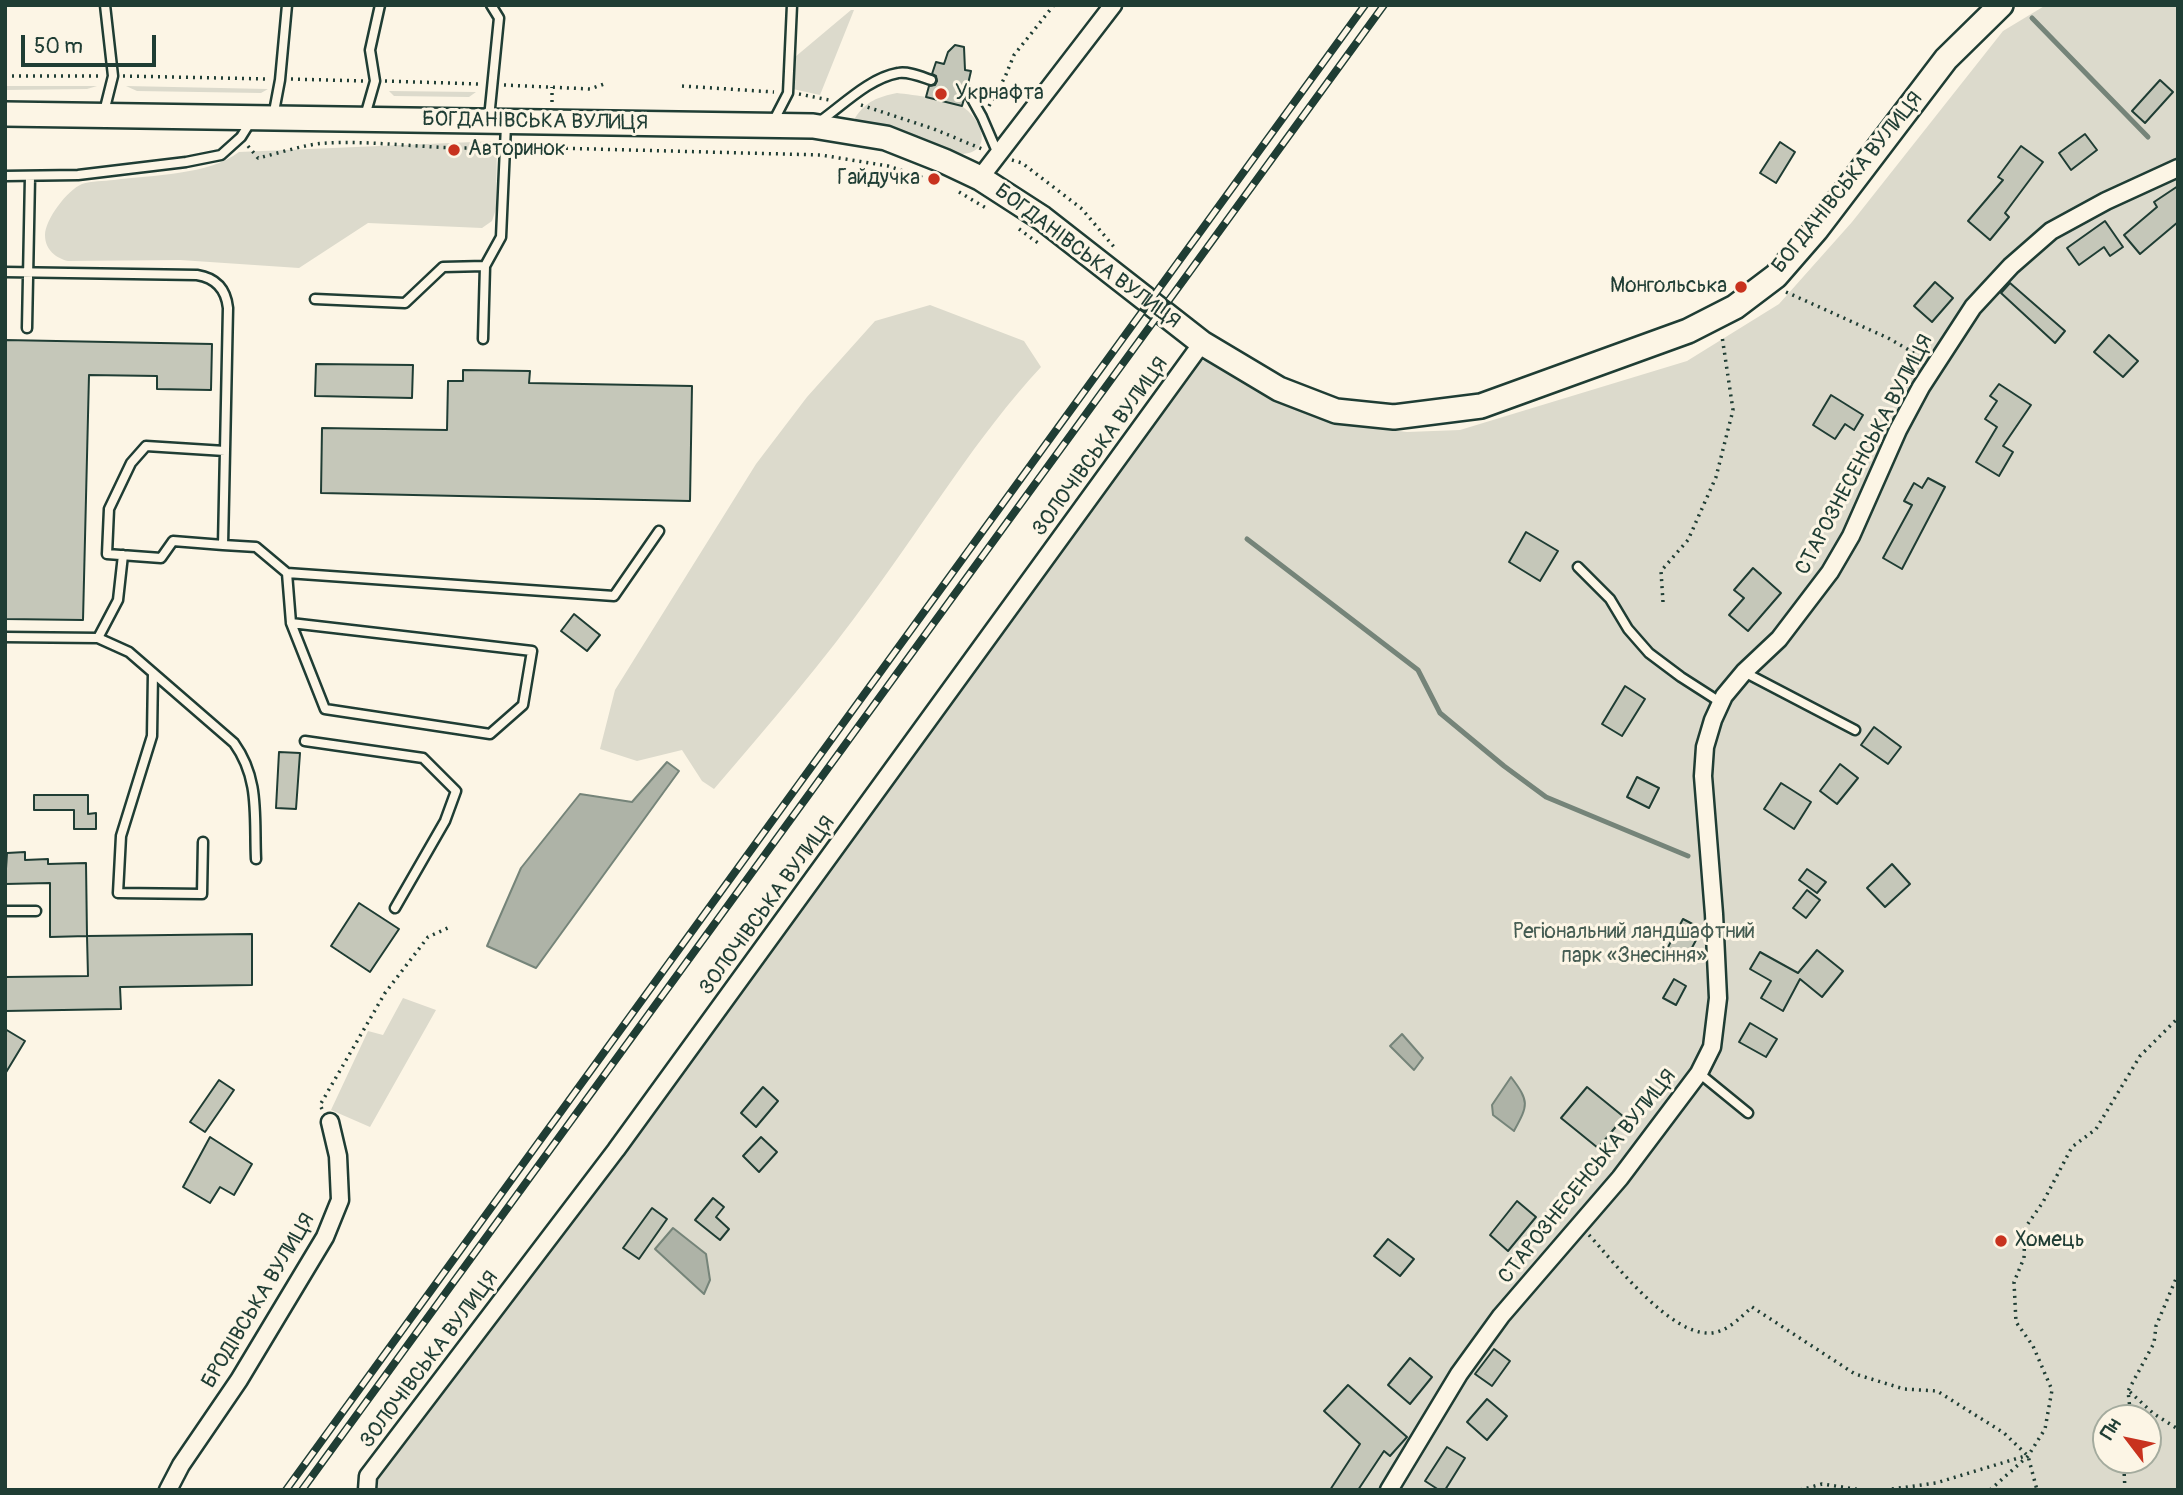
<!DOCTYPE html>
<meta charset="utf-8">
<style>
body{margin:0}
#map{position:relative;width:2183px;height:1495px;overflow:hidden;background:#fcf5e5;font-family:Pangolin,sans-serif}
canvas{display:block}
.frame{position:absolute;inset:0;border:7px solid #1f3d34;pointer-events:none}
.north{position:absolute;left:2092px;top:1404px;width:70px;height:70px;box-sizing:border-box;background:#fcf5e5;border:2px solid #a4ab9e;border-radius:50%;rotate:302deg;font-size:19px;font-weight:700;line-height:28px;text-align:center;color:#1f3d34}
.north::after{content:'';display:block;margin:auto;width:24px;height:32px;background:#c8321e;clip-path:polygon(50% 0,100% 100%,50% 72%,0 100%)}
.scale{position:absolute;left:21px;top:35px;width:135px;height:32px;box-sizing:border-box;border:4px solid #1f3d34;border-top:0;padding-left:9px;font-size:21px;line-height:24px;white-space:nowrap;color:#1f3d34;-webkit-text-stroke:5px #fcf5e5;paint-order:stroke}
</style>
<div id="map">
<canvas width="2183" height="1495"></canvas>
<div class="frame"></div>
<div class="north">Пн</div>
<div class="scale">50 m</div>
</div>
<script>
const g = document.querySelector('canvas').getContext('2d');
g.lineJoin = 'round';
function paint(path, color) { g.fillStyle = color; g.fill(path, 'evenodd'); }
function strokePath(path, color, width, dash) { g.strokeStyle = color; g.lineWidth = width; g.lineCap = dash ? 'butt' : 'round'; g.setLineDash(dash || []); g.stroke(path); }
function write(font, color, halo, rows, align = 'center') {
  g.font = font + ' Pangolin,sans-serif'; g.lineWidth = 6; g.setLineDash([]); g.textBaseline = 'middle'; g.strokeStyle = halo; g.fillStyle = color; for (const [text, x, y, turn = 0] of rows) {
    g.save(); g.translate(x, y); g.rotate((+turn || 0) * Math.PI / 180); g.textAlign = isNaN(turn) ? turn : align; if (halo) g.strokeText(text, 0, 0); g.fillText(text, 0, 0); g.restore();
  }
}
const green = new Path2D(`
 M2046 5H2178V1490H360L651 1118 1189 365 1206 360 1256 390 1299 408 1367 427 1407 432 1460 430 1687 361 1779 304 1852 222 2003 31ZM2106 1418H2148V1460H2106Z
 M851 10H854L820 95 793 89 795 57Z
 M5 86H97L87 89 5 90Z
 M126 86 268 89 261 93 137 91Z
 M389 91 476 92 469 97 394 96Z
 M897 93C913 95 951 99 963 107 982 120 994 152 962 154L858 125 855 118C866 101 878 97 897 93Z
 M497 141 496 209 492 221 482 228 368 223 299 268 180 260 68 261C56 258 45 250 45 235 45 220 67 190 82 184 91 181 104 181 114 180 152 175 209 175 239 152Z
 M930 305 1024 341 1041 367C977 436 928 518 872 594 823 662 769 725 714 789L702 781 682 750 637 761 600 749 615 690 756 464 807 397 875 321Z
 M403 998 436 1010 370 1127 331 1110 368 1031 383 1035Z`);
const water = new Path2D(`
 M667 762 679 771 536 968 487 946 521 868 580 794 632 802Z
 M1402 1034 1423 1058 1414 1070 1390 1046Z
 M1511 1077C1530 1102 1528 1105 1514 1131L1493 1115 1492 1105Z
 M673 1228 706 1254 710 1280 704 1294 655 1249Z`);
const stream = new Path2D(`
 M2032 18 2148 137
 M1247 539 1418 670 1440 713 1504 766 1546 797 1688 856`);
const building = new Path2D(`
 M955 45 964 47 965 70 971 71 968 84 963 85 961 89 964 99 962 106 926 97 929 86 935 85 937 81 936 76 932 74 936 62 944 64 948 52Z
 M2160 80 2173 92 2145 123 2132 111Z
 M2085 134 2097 150 2071 170 2059 153Z
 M1780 142 1795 152 1776 183 1760 173Z
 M2021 146 2043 162 2005 213 2009 217 1990 240 1968 221 2003 180 1998 177Z
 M2178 186V222L2140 254 2124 235 2157 207 2154 202Z
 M2105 221 2123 247 2110 256 2104 247 2079 265 2067 248Z
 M1935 282 1953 298 1932 322 1914 306Z
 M2010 283 2065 331 2055 343 2001 293Z
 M2109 335 2138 361 2123 377 2094 352Z
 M5 340 212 344 211 390 157 389V376L89 375 83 620 5 619Z
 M316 364 413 365 412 398 315 396Z
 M463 370 530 371 529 383 692 386 690 501 321 493 322 428 447 430 448 381H463Z
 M1999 384 2031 405 2003 446 2013 452 1999 476 1976 462 1997 427 1985 419 1997 401 1990 396Z
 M1831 395 1863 415 1854 430 1845 424 1835 439 1813 425Z
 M1928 478 1945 487 1902 569 1883 558 1912 505 1904 501 1914 483 1922 488Z
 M1526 532 1558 551 1540 581 1509 562Z
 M1753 568 1781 593 1748 631 1729 615 1744 598 1734 590Z
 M574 614 600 635 587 651 561 631Z
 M1625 686 1645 699 1622 736 1602 724Z
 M1874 727 1901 747 1888 764 1861 745Z
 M279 752 300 753 296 809 276 808Z
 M1840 764 1858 778 1837 804 1820 791Z
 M1637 777 1659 788 1649 808 1627 797Z
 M1781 783 1811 802 1794 829 1764 809Z
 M34 795H88V814L96 813V829H74V810H34Z
 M25 852V860L48 859V864L86 863 87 936 50 937V883L5 884 7 853Z
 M1892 864 1910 884 1885 907 1867 888Z
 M1807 869 1826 882 1817 893 1799 880Z
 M1807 890 1820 900 1806 918 1793 908Z
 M359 903 399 929 370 972 331 946Z
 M1683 919 1702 929 1687 957 1667 949Z
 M252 934V985L120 987 121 1009 5 1011V977L88 976 87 936Z
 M1817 950 1843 971 1822 997 1800 979 1783 1011 1761 998 1771 981 1750 969 1760 952 1798 973Z
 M1674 979 1686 986 1676 1005 1663 998Z
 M1750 1023 1777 1039 1766 1057 1739 1042Z
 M5 1029 25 1041 5 1074Z
 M219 1080 234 1090 205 1132 190 1122Z
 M763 1087 778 1101 756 1127 741 1113Z
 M1587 1087 1624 1117 1598 1148 1561 1118Z
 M210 1137 252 1164 234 1195 220 1187 210 1203 183 1187Z
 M761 1137 777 1152 759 1172 743 1156Z
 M713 1198 724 1207 716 1217 729 1229 720 1240 695 1220Z
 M1517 1201 1536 1217 1508 1251 1490 1235Z
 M652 1208 667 1219 639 1259 623 1248Z
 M1388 1239 1414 1259 1400 1276 1374 1256Z
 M1494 1349 1510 1361 1492 1386 1475 1374Z
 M1410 1358 1432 1377 1410 1404 1388 1385Z
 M1348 1385 1407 1437 1390 1456 1384 1451 1358 1490H1330L1360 1444 1324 1411Z
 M1487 1399 1507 1416 1487 1440 1467 1422Z
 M1447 1447 1465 1458 1445 1490H1439L1425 1481Z`);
const path = new Path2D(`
 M5 76H101
 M123 76 269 79
 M291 79 364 81
 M385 81 479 84
 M504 85 590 89 604 84
 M682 86 774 92
 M799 94 829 100
 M552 102V87
 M861 105 934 129 982 149
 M989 106 1005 77 1014 55 1054 5
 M248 146 258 158C280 153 305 144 327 143 382 140 437 151 492 147
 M517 147 821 155 888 166 939 183
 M1012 160 1022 163 1082 209 1114 247
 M959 192 986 208
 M1019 229 1038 243
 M1786 292 1888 338 1921 357
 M1663 602 1661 571 1688 540 1716 477 1733 410 1722 336
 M322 1109 320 1105 385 993 428 937 450 927
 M1589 1235C1615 1263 1670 1336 1711 1333 1727 1332 1741 1317 1752 1307L1855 1374 1904 1389 1937 1391 2004 1433 2028 1456 2037 1490
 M2130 1392 2154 1414 2178 1429
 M2131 1418 2128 1391 2154 1343 2156 1326 2178 1274
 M1800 1490 1822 1484 1862 1490
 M1885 1490 1936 1483 2025 1456
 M1990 1490 2028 1456 2045 1429 2052 1390 2033 1346 2016 1322 2014 1282 2024 1258 2025 1228 2043 1202 2072 1147 2096 1129 2140 1056 2178 1018
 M2125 1490 2124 1470 2127 1460`);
const lane = new Path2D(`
 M967 90 982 117 998 154
 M104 112 113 76 105 5
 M365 116 375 81 370 50 380 5
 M273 117 280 80 287 5
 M489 118 499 18 491 5
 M773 122 788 93 792 5
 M819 122C842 106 869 78 898 73 908 71 922 77 931 80
 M5 176 78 175 186 162 221 155 241 137 251 121
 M5 272 197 275C216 278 226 289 228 308L223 545 256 547 287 573 291 623 532 651 523 705 490 734 325 709 291 623
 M315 299 405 303 443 267 485 266 501 237 506 125
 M27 328 30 177
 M483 339 485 266
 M223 545 173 541 161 558 107 554 109 509 131 463 146 446 225 451
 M1578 567 1610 599 1628 629 1649 653 1681 677 1720 702
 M287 573 614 596 659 531
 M5 637 98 638 129 652 234 743C260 779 254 816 256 859
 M98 638 118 600 123 555
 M1744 672 1855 730
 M153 673 152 736 121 836 118 893 202 894 203 842
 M305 741 423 758 456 791 445 821 395 908
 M5 911H36
 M1699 1073 1748 1113`);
const street = new Path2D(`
 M980 178 1113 5
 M168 1490 181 1465 239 1380 325 1237 340 1200 338 1156 330 1122
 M367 1490 368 1476 616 1150 1202 343
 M1389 1490 1459 1374 1501 1316 1620 1178 1699 1073 1712 1047 1718 998 1714 914 1703 776 1705 747 1713 720 1724 696 1744 672 1779 639 1830 572 1851 536 1898 430 1921 387 1973 307 2011 266 2051 231 2106 201 2178 168`);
const secondary = new Path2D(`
 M5 114 813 126 886 138 944 161 980 178 1042 218 1202 343 1279 389 1336 411 1394 417 1481 406 1688 331 1735 307 1776 276 1816 230 1946 59 2001 5`);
const rail = new Path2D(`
 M286 1490 1365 5
 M302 1490 1384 5`);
const markers = [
 [941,94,7,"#c8321e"],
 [454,150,7,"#c8321e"],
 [934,179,7,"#c8321e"],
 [1741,287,7,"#c8321e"],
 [2001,1241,7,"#c8321e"]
];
const poiNames = [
 ["Укрнафта",955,94],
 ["Авторинок",468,150],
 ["Гайдучка",920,179,"right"],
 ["Монгольська",1727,287,"right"],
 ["Хомець",2015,1241]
];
const streetNames = [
 ["БОГДАНІВСЬКА ВУЛИЦЯ",535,122,1],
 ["БОГДАНІВСЬКА ВУЛИЦЯ",1848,183,-51],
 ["БОГДАНІВСЬКА ВУЛИЦЯ",1087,257,37],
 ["ЗОЛОЧІВСЬКА ВУЛИЦЯ",1101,447,-54],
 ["СТАРОЗНЕСЕНСЬКА ВУЛИЦЯ",1865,455,-62],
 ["ЗОЛОЧІВСЬКА ВУЛИЦЯ",768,906,-54],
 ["СТАРОЗНЕСЕНСЬКА ВУЛИЦЯ",1588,1177,-51],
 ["БРОДІВСЬКА ВУЛИЦЯ",259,1301,-59],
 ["ЗОЛОЧІВСЬКА ВУЛИЦЯ",430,1360,-53]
];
const parkNames = [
 ["Регіональний ландшафтний",1634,933],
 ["парк «Знесіння»",1634,957]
];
paint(green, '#dcdacc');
paint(water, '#aeb3a7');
strokePath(water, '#758479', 2);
strokePath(stream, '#758479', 5);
paint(building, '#c5c7b9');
strokePath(building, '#1f3d34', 2);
strokePath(lane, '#1f3d34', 13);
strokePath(street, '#1f3d34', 21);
strokePath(secondary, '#1f3d34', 28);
strokePath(path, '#1f3d34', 3.5, [2, 5]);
strokePath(lane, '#fcf5e5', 8);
strokePath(street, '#fcf5e5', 16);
strokePath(secondary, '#fcf5e5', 23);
strokePath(rail, '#1f3d34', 8);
strokePath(rail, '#fcf5e5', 5, [16]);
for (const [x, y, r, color] of markers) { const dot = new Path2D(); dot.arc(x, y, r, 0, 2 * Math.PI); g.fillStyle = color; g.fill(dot); strokePath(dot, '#fcf5e5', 2.5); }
write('21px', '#1f3d34', '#fcf5e5', poiNames, 'left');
write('21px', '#1f3d34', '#fcf5e5', streetNames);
write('21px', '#455c52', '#fcf5e5', parkNames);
</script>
